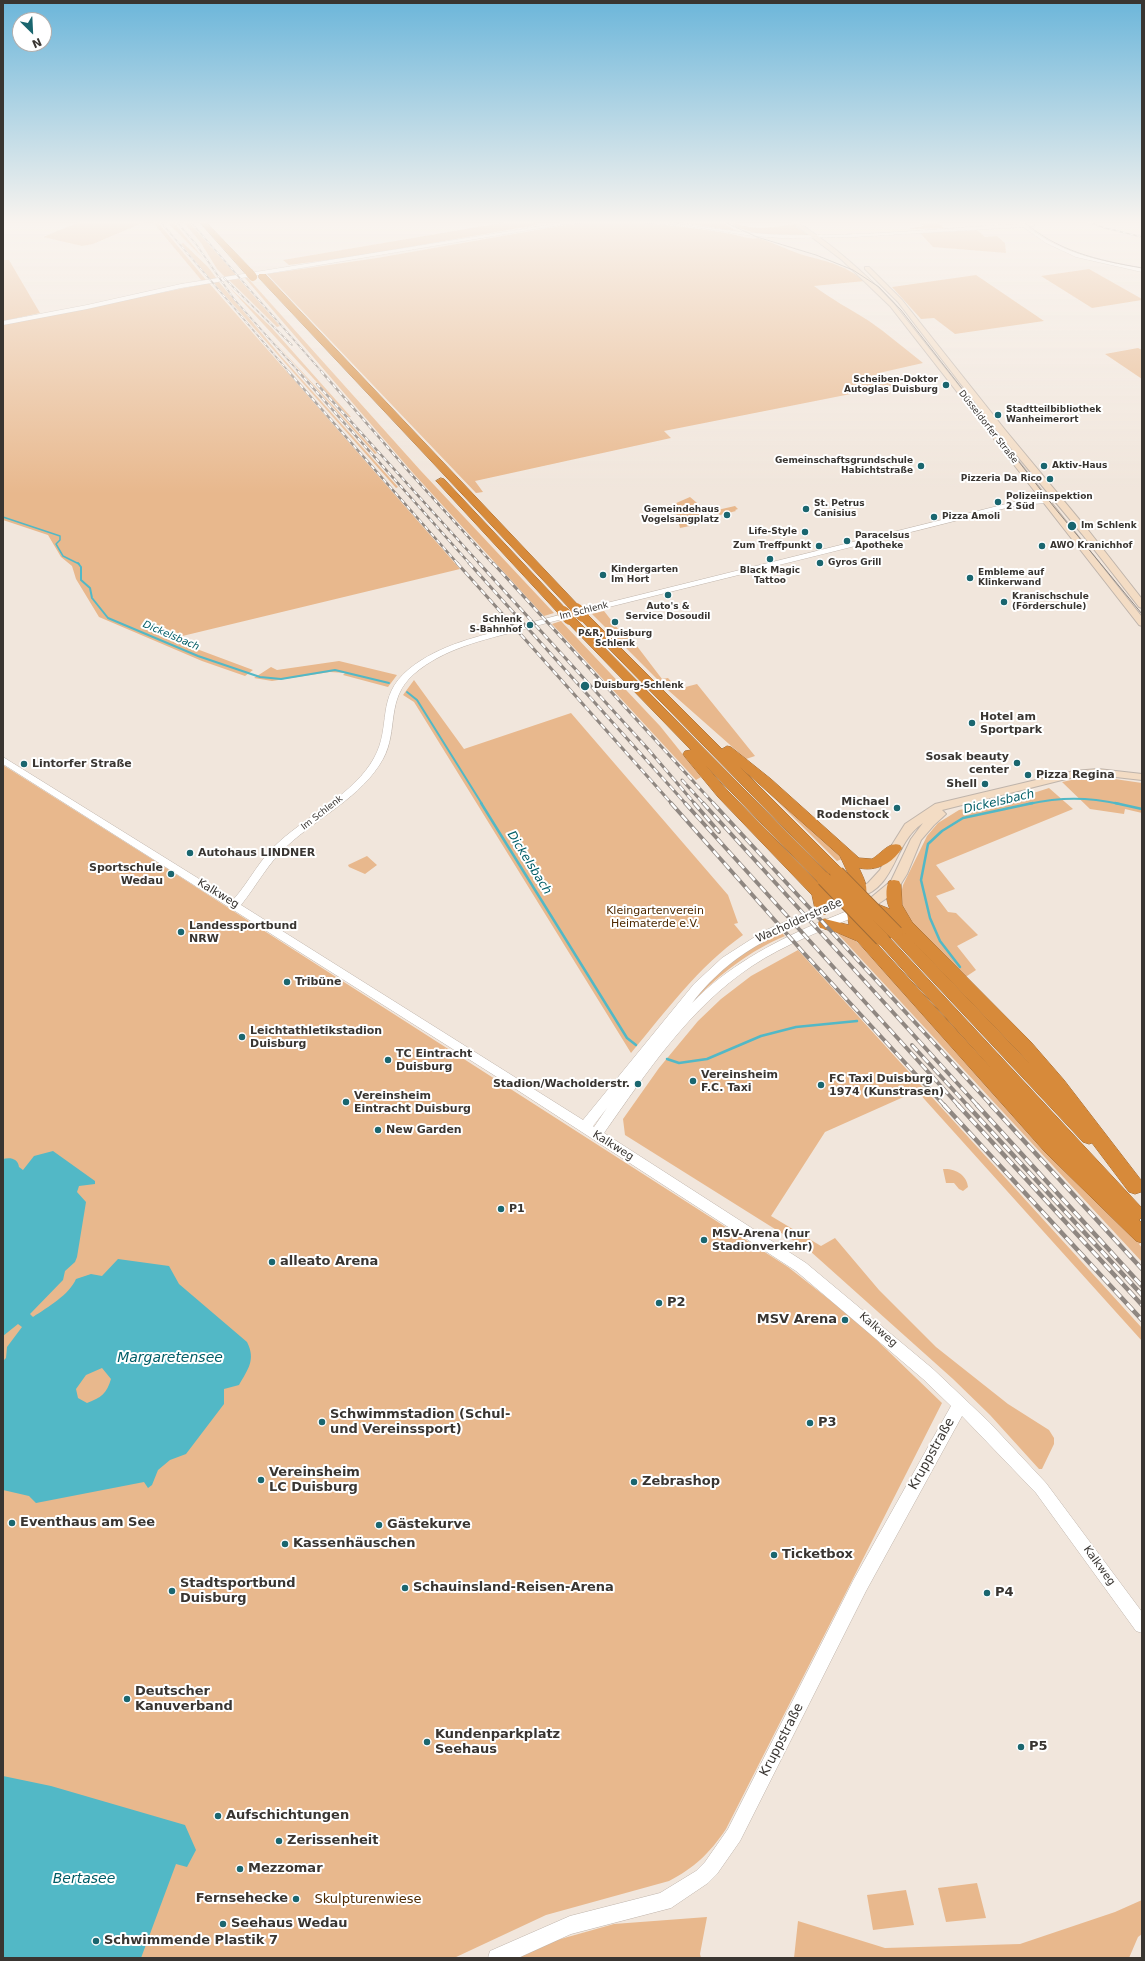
<!DOCTYPE html>
<meta charset="utf-8">
<style>
body{margin:0}
#map{position:relative;width:1145px;height:1961px;overflow:hidden;background:#f1e6dc;font-family:"DejaVu Sans",sans-serif}
canvas{display:block}
.frame{position:absolute;inset:0;border:4px solid #393531;pointer-events:none}
.north{position:absolute;left:12px;top:12px;width:40px;height:40px;box-sizing:border-box;background:#fff;border:1px solid #b0aead;border-radius:50%;rotate:156deg;font-size:11px;font-weight:700;line-height:16px;text-align:center;color:#393531}
.north::after{content:'';display:block;margin:auto;width:14px;height:18px;background:#1a666f;clip-path:polygon(50% 0,100% 100%,50% 72%,0 100%)}
</style>
<div id="map">
<canvas width="1145" height="1961"></canvas>
<div class="frame"></div>
<div class="north">N</div>
</div>
<script>
const g = document.querySelector('canvas').getContext('2d');
g.lineJoin = 'round';
function paint(path, color) { g.fillStyle = color; g.fill(path, 'evenodd'); }
function strokePath(path, color, width, dash) { g.strokeStyle = color; g.lineWidth = width; g.lineCap = dash ? 'butt' : 'round'; g.setLineDash(dash || []); g.stroke(path); }
function write(font, color, halo, rows, align = 'center') {
  g.font = font + ' "DejaVu Sans",sans-serif'; g.lineWidth = 4; g.setLineDash([]); g.textBaseline = 'middle'; g.strokeStyle = halo; g.fillStyle = color; for (const [text, x, y, turn = 0] of rows) {
    g.save(); g.translate(x, y); g.rotate((+turn || 0) * Math.PI / 180); g.textAlign = isNaN(turn) ? turn : align; if (halo) g.strokeText(text, 0, 0); g.fillText(text, 0, 0); g.restore();
  }
}
const green = new Path2D(`
 M84 220H146L147 221 93 244 82 246 43 237Z
 M151 220H156L207 281H202Z
 M165 220H172L204 259Z
 M182 220H187L237 276 226 278 217 269 201 243Z
 M519 220H529L537 225 351 257 289 265 283 260Z
 M686 220H719L736 231 683 223Z
 M726 220C733 220 737 224 744 226 760 230 776 227 792 224L808 235 758 234 739 228Z
 M919 220H935L944 228 909 229 924 226 916 221Z
 M592 222C638 221 681 226 726 233 735 234 750 240 758 238 775 243 785 249 800 254 827 262 841 263 865 281L814 286C831 299 850 309 869 321 888 334 905 349 923 363L879 373 896 385 664 431 671 438 475 481 483 492 476 493 267 274 377 258 559 226Z
 M977 230 985 237 997 236 1005 243 1006 253 933 247 920 233Z
 M183 243 208 267 217 279 211 280 181 244Z
 M3 260H9L40 313 3 321Z
 M1089 269 1142 299V300L1092 308 1041 276Z
 M976 275 1044 321 955 334 934 318 921 319 892 287Z
 M245 278H248L421 471 554 613 544 616 413 473Z
 M239 279 280 326 277 327 229 280Z
 M213 282H219L280 355 398 487 396 488Z
 M209 283 460 569 170 639 253 670 245 676 202 661 99 617 76 579 72 566 61 557 48 535 3 520V325Z
 M228 286 271 327 351 417H349Z
 M269 336 377 453 375 454Z
 M1138 348 1142 350V379L1105 354Z
 M690 497 703 508 707 510 713 511 735 506 738 509 735 510 736 511 720 515 718 513 709 515 706 512 701 514 709 522 680 528 674 504Z
 M604 611 622 634 627 633 662 679 668 678 678 689 697 684 755 756 746 759 669 691 592 614Z
 M561 621 660 726 701 777 696 780 552 624Z
 M339 661 397 675 388 687 343 675 345 673 330 672 272 681 254 678 271 667 277 670Z
 M414 680 464 749 571 713 728 895 738 923 734 924 743 935C698 967 666 1011 631 1053L414 702 403 695Z
 M737 761 845 858 837 861Z
 M3 765 174 873 788 1267 859 1323 942 1403 726 1829C710 1853 694 1868 669 1881L546 1915 454 1958H3Z
 M1101 777 1142 783V813L1125 809 1124 814 1090 809 1062 782 1076 779Z
 M1049 788 1073 809 936 865 955 889 936 896 948 912 956 913 978 935 957 946 976 970 964 978 906 919 899 902 903 885 927 836 938 823 959 810 1024 796Z
 M367 856 377 865 365 874 349 867 348 865Z
 M780 931 785 936C751 950 718 975 693 1002 719 966 744 952 780 931Z
 M837 933 852 937 859 944 997 1095 1142 1242 1139 1244 1142 1248V1262Z
 M798 950 1142 1328V1341L917 1091 825 1132 771 1216 821 1246 835 1238 879 1290 936 1347 1008 1404 1049 1430 1054 1438V1444L1042 1469H1039L990 1415 953 1379 810 1251 625 1135 623 1119 659 1068 698 1021 721 999 751 976Z
 M943 1169C955 1168 967 1175 968 1187L963 1191 959 1189 954 1183H946Z
 M977 1883 986 1918 946 1922 938 1888Z
 M906 1890 914 1925 873 1930 867 1895Z
 M1142 1900V1934L1138 1937 1129 1958H794L798 1921 885 1948 1020 1944 1115 1912Z
 M707 1917 700 1954 701 1958H518L550 1942 614 1924Z`);
const water = new Path2D(`
 M53 1151 95 1181V1184L79 1186 77 1192 86 1202 77 1257 75 1262 65 1271 63 1280 30 1314 33 1317C48 1307 69 1295 76 1279L91 1274 102 1276 118 1259 169 1266 179 1284 247 1342C256 1360 248 1369 239 1385L224 1389V1404L186 1454 170 1460 158 1470 152 1485 148 1488 144 1482 36 1503 29 1496 3 1490V1361L6 1358 7 1347 22 1327 18 1324 3 1336V1159C11 1157 18 1159 19 1167L23 1170 34 1156ZM102 1368 111 1379C107 1393 101 1398 87 1403L78 1398 76 1389 86 1375Z
 M3 1776 51 1786 185 1825 196 1850 187 1867 176 1864 141 1958H3Z`);
const streamFar2 = new Path2D(`
 M3 517 60 536V540L56 544 63 556 79 564`);
const streamFar1 = new Path2D(`
 M78 563 81 567V580L90 588 92 598 108 618 198 656 260 677 281 679 335 670 389 683
 M407 692 417 700 482 804
 M1028 804C1061 797 1087 797 1120 804`);
const stream = new Path2D(`
 M481 803 627 1038 636 1045
 M1115 803 1142 809
 M960 967 940 941 930 918 921 880 928 844 942 831 963 818 1033 803
 M667 1059 679 1063 707 1059 761 1036 796 1027 857 1021`);
const tertiary = new Path2D(`
 M595 220H614L566 224 181 288 87 309 3 325V321L87 305 181 284 566 222Z
 M620 220C675 220 728 233 783 235 862 237 941 228 1019 224V223L1021 222 1025 224H1034V226L1028 227C1060 253 1102 262 1142 268V272L1076 257 1046 243 1023 227 854 237 783 238 753 236 680 225 622 221Z
 M1058 498 1062 500 1061 502 1018 505C888 538 759 570 629 602 593 611 557 620 521 630 484 640 444 648 414 674 385 699 399 730 383 759 362 797 318 817 287 846 268 863 257 885 241 905L583 1120 694 984 722 958 764 931 845 895H853L854 898 853 901C787 931 739 943 692 1003 727 967 770 944 815 924 829 918 844 913 857 906H865L866 909 861 914C824 930 785 944 752 966 689 1008 647 1072 604 1133L806 1263 933 1369 989 1422 1046 1483 1142 1612V1633L1136 1631 1036 1493 962 1416 866 1591 740 1841 717 1874 708 1883 671 1908 571 1934 518 1958H488L490 1951 570 1916 660 1893 696 1871 705 1862 728 1829 854 1579 951 1406 923 1379 796 1271 508 1084 3 764V757L233 900C250 881 260 858 280 841 309 815 355 793 374 758 392 726 375 697 409 669 440 644 480 636 518 626 554 616 590 607 627 598 757 566 888 533 1018 501ZM607 1108 594 1127 593 1126Z`);
const secondary = new Path2D(`
 M789 220H794C831 243 864 272 894 304L1142 617V626L1139 625 890 306 842 260Z
 M865 267H869L902 300 1006 431 1088 530 1142 599V608L1139 607 1082 534 1000 435 898 302 865 269Z
 M1098 769 1142 774V780L1098 775 1074 777 942 810 946 814 934 825 921 840 907 874 899 887 890 896 872 908H864L862 905 891 881 911 839 923 823C893 843 897 886 860 897L854 893 856 890 868 883 880 870 890 848 905 824 935 804 1074 771Z`);
const motorway = new Path2D(`
 M198 220H204L252 270V274H246Z
 M259 274H265L580 607 581 609 580 611H572L259 278Z
 M441 478 444 479 567 610 568 612 567 614H559L438 483 436 481Z
 M583 613 587 614 722 749 727 746 731 747 771 779 859 858 872 859C881 854 889 841 900 845L902 848C893 863 876 872 859 868 864 879 869 887 865 899L890 909C886 902 885 888 889 881L894 880 899 881 901 885 902 905 912 922 1031 1042 1064 1080 1141 1180V1192L1135 1194 1129 1192 1092 1143 1089 1144 1083 1142 891 937 889 933 891 929H899L876 914 862 910 864 928 867 933 992 1069 875 939 877 935 882 933 887 935 1141 1207 1142 1217 1139 1220 1142 1223V1243L1136 1241 1045 1152 857 941 836 932 820 928 818 924 820 920 825 919 849 925 847 913 848 908 828 902V910L826 914 821 915 816 914 812 895 718 797 685 757 683 754 685 751 691 750 566 621 565 619 566 617H574L829 875 831 879 829 883 824 884 819 883 706 766 728 791 822 887 844 897 852 898V882L840 856 740 767 842 869 844 873 842 877 837 878 832 877 579 618 578 616 579 614ZM903 931 1019 1052 1030 1064Z`);
const tram = new Path2D(`
 M720 220 757 237 816 255 853 270 879 287 901 310 1054 507 1142 614
 M1022 220C1056 251 1097 260 1142 268`);
const railFar4 = new Path2D(`
 M159 220 289 372
 M175 220 196 244 234 299 299 372
 M189 220 322 372
 M1083 220 1105 228 1142 237
 M224 278 292 345`);
const railFar3 = new Path2D(`
 M288 371 458 564
 M298 371 470 564
 M321 371 411 474 493 564
 M317 384 480 564`);
const railFar2 = new Path2D(`
 M457 563 672 804
 M469 563 686 804
 M479 563 648 749 695 804
 M493 563 714 804
 M682 780 704 804`);
const railFar1 = new Path2D(`
 M671 803 802 951 945 1106
 M685 803 959 1106
 M694 803 719 832
 M703 803 978 1106
 M713 803 992 1106
 M912 1045 968 1106`);
const rail = new Path2D(`
 M944 1105 1142 1320
 M958 1105 1142 1305
 M967 1105 1142 1295
 M977 1105 1142 1286
 M991 1105 1142 1269`);
const motorwayBridgeFar2 = new Path2D(`
 M249 272 253 277`);
const motorwayBridgeFar1 = new Path2D(`
 M576 609 583 616
 M563 612 570 619`);
const motorwayBridge = new Path2D(`
 M837 873 896 933
 M824 879 882 939`);
const markers = [
 [946,385,4,"#1a666f"],
 [998,415,4,"#1a666f"],
 [921,466,4,"#1a666f"],
 [1044,466,4,"#1a666f"],
 [1050,479,4,"#1a666f"],
 [998,502,4,"#1a666f"],
 [806,509,4,"#1a666f"],
 [727,515,4,"#1a666f"],
 [934,517,4,"#1a666f"],
 [1072,526,5,"#1a666f"],
 [805,532,4,"#1a666f"],
 [847,541,4,"#1a666f"],
 [819,546,4,"#1a666f"],
 [1042,546,4,"#1a666f"],
 [770,559,4,"#1a666f"],
 [820,563,4,"#1a666f"],
 [603,575,4,"#1a666f"],
 [970,578,4,"#1a666f"],
 [668,595,4,"#1a666f"],
 [1004,602,4,"#1a666f"],
 [615,622,4,"#1a666f"],
 [530,625,4,"#1a666f"],
 [585,686,5,"#1a666f"],
 [972,723,4,"#1a666f"],
 [1017,763,4,"#1a666f"],
 [24,764,4,"#1a666f"],
 [1028,775,4,"#1a666f"],
 [985,784,4,"#1a666f"],
 [897,808,4,"#1a666f"],
 [190,853,4,"#1a666f"],
 [171,874,4,"#1a666f"],
 [181,932,4,"#1a666f"],
 [287,982,4,"#1a666f"],
 [242,1037,4,"#1a666f"],
 [388,1060,4,"#1a666f"],
 [693,1081,4,"#1a666f"],
 [638,1084,4,"#1a666f"],
 [821,1085,4,"#1a666f"],
 [346,1102,4,"#1a666f"],
 [378,1130,4,"#1a666f"],
 [501,1209,4,"#1a666f"],
 [704,1240,4,"#1a666f"],
 [272,1262,4,"#1a666f"],
 [659,1303,4,"#1a666f"],
 [845,1320,4,"#1a666f"],
 [322,1422,4,"#1a666f"],
 [810,1423,4,"#1a666f"],
 [261,1480,4,"#1a666f"],
 [634,1482,4,"#1a666f"],
 [12,1523,4,"#1a666f"],
 [379,1525,4,"#1a666f"],
 [285,1544,4,"#1a666f"],
 [774,1555,4,"#1a666f"],
 [405,1588,4,"#1a666f"],
 [172,1591,4,"#1a666f"],
 [987,1593,4,"#1a666f"],
 [127,1699,4,"#1a666f"],
 [427,1742,4,"#1a666f"],
 [1021,1747,4,"#1a666f"],
 [218,1816,4,"#1a666f"],
 [279,1841,4,"#1a666f"],
 [240,1869,4,"#1a666f"],
 [296,1899,4,"#1a666f"],
 [223,1924,4,"#1a666f"],
 [96,1941,4,"#1a666f"]
];
const farPoinames = [
 ["Scheiben-Doktor",938,380,"right"],
 ["Autoglas Duisburg",938,390,"right"],
 ["Stadtteilbibliothek",1006,410],
 ["Wanheimerort",1006,420],
 ["Gemeinschaftsgrundschule",913,461,"right"],
 ["Habichtstraße",913,471,"right"],
 ["Aktiv-Haus",1052,466],
 ["Pizzeria Da Rico",1042,479,"right"],
 ["Polizeiinspektion",1006,497],
 ["2 Süd",1006,507],
 ["St. Petrus",814,504],
 ["Canisius",814,514],
 ["Gemeindehaus",719,510,"right"],
 ["Vogelsangplatz",719,520,"right"],
 ["Pizza Amoli",942,517],
 ["Im Schlenk",1081,526],
 ["Life-Style",797,532,"right"],
 ["Paracelsus",855,536],
 ["Apotheke",855,546],
 ["Zum Treffpunkt",811,546,"right"],
 ["AWO Kranichhof",1050,546],
 ["Gyros Grill",828,563],
 ["Kindergarten",611,570],
 ["Im Hort",611,580],
 ["Black Magic",770,571,"center"],
 ["Tattoo",770,581,"center"],
 ["Embleme auf",978,573],
 ["Klinkerwand",978,583],
 ["Kranischschule",1012,597],
 ["(Förderschule)",1012,607],
 ["Auto's &",668,607,"center"],
 ["Service Dosoudil",668,617,"center"],
 ["Schlenk",522,620,"right"],
 ["S-Bahnhof",522,630,"right"],
 ["P&R, Duisburg",615,634,"center"],
 ["Schlenk",615,644,"center"],
 ["Duisburg-Schlenk",594,686]
];
const farStreetnames = [
 ["Düsseldorfer Straße",988,427,52],
 ["Im Schlenk",584,611,-14],
 ["Im Schlenk",322,813,-38]
];
const farWaternames = [
 ["Dickelsbach",171,636,23]
];
const poiNames = [
 ["Hotel am",980,717],
 ["Sportpark",980,730],
 ["Sosak beauty",1009,757,"right"],
 ["center",1009,770,"right"],
 ["Lintorfer Straße",32,764],
 ["Pizza Regina",1036,775],
 ["Shell",977,784,"right"],
 ["Michael",889,802,"right"],
 ["Rodenstock",889,815,"right"],
 ["Autohaus LINDNER",198,853],
 ["Sportschule",163,868,"right"],
 ["Wedau",163,881,"right"],
 ["Landessportbund",189,926],
 ["NRW",189,939],
 ["Tribüne",295,982],
 ["Leichtathletikstadion",250,1031],
 ["Duisburg",250,1044],
 ["TC Eintracht",396,1054],
 ["Duisburg",396,1067],
 ["Vereinsheim",701,1075],
 ["F.C. Taxi",701,1088],
 ["FC Taxi Duisburg",829,1079],
 ["1974 (Kunstrasen)",829,1092],
 ["Stadion/Wacholderstr.",630,1084,"right"],
 ["Vereinsheim",354,1096],
 ["Eintracht Duisburg",354,1109],
 ["New Garden",386,1130],
 ["P1",509,1209],
 ["MSV-Arena (nur",712,1234],
 ["Stadionverkehr)",712,1247]
];
const streetNames = [
 ["Kalkweg",218,894,31],
 ["Wacholderstraße",799,921,-24],
 ["Kalkweg",613,1146,32],
 ["Kalkweg",878,1330,41],
 ["Kalkweg",1099,1566,54]
];
const parkNames = [
 ["Kleingartenverein",655,911],
 ["Heimaterde e.V.",655,924]
];
const waterNames = [
 ["Dickelsbach",999,802,-13],
 ["Dickelsbach",529,863,58]
];
const nearPoinames = [
 ["alleato Arena",280,1262],
 ["P2",667,1303],
 ["MSV Arena",837,1320,"right"],
 ["Schwimmstadion (Schul-",330,1415],
 ["und Vereinssport)",330,1430],
 ["P3",818,1423],
 ["Vereinsheim",269,1473],
 ["LC Duisburg",269,1488],
 ["Zebrashop",642,1482],
 ["Eventhaus am See",20,1523],
 ["Gästekurve",387,1525],
 ["Kassenhäuschen",293,1544],
 ["Ticketbox",782,1555],
 ["Stadtsportbund",180,1584],
 ["Duisburg",180,1599],
 ["Schauinsland-Reisen-Arena",413,1588],
 ["P4",995,1593],
 ["Deutscher",135,1692],
 ["Kanuverband",135,1707],
 ["Kundenparkplatz",435,1735],
 ["Seehaus",435,1750],
 ["P5",1029,1747],
 ["Aufschichtungen",226,1816],
 ["Zerissenheit",287,1841],
 ["Mezzomar",248,1869],
 ["Fernsehecke",288,1899,"right"],
 ["Seehaus Wedau",231,1924],
 ["Schwimmende Plastik 7",104,1941]
];
const nearStreetnames = [
 ["Kruppstraße",932,1454,-61],
 ["Kruppstraße",782,1740,-63]
];
const nearParknames = [
 ["Skulpturenwiese",368,1900]
];
const nearWaternames = [
 ["Margaretensee",170,1358],
 ["Bertasee",84,1879]
];
paint(green, '#e8b88d');
paint(water, '#52b8c6');
strokePath(streamFar2, '#52b8c6', 1.5);
strokePath(streamFar1, '#52b8c6', 2);
strokePath(stream, '#52b8c6', 2.5);
strokePath(tertiary, '#bfb4ab', 1);
strokePath(secondary, '#bfb4ab', 2);
strokePath(motorway, '#a06c37', 1);
paint(tertiary, '#fff');
paint(secondary, '#f3dcc4');
paint(motorway, '#d78a3a');
strokePath(tram, '#8f8781', 1);
strokePath(railFar4, '#8f8781', 1.5);
strokePath(railFar3, '#8f8781', 2.5);
strokePath(railFar2, '#8f8781', 3);
strokePath(railFar1, '#8f8781', 4);
strokePath(rail, '#8f8781', 4.5);
strokePath(railFar4, '#fff', 1, [3.5]);
strokePath(railFar3, '#fff', 1.5, [4.5]);
strokePath(railFar2, '#fff', 2, [6]);
strokePath(railFar1, '#fff', 2.5, [8]);
strokePath(rail, '#fff', 3, [9]);
strokePath(motorwayBridgeFar2, '#a06c37', 8, []);
strokePath(motorwayBridgeFar1, '#a06c37', 12, []);
strokePath(motorwayBridge, '#a06c37', 16, []);
strokePath(motorwayBridgeFar2, '#d78a3a', 8);
strokePath(motorwayBridgeFar1, '#d78a3a', 12);
strokePath(motorwayBridge, '#d78a3a', 14);
const sky = g.createLinearGradient(0, 0, 0, 494);
sky.addColorStop(0, '#6cb6da');
sky.addColorStop(0.45, '#f9f4ef');
sky.addColorStop(1, '#f9f4ef00');
g.fillStyle = sky;
g.fillRect(0, 0, 1145, 494);
for (const [x, y, r, color] of markers) { const dot = new Path2D(); dot.arc(x, y, r, 0, 2 * Math.PI); g.fillStyle = color; g.fill(dot); strokePath(dot, '#fff', 1.5); }
write('bold 9px', '#393531', '#fff', farPoinames, 'left');
write('9px', '#393531', '#fff', farStreetnames);
write('italic 10px', '#005d66', '#fff', farWaternames);
write('bold 11px', '#393531', '#fff', poiNames, 'left');
write('11px', '#393531', '#fff', streetNames);
write('11px', '#4e2900', '#fff', parkNames);
write('italic 12px', '#005d66', '#fff', waterNames);
write('bold 13px', '#393531', '#fff', nearPoinames, 'left');
write('13px', '#393531', '#fff', nearStreetnames);
write('13px', '#4e2900', '#fff', nearParknames);
write('italic 14px', '#005d66', '#fff', nearWaternames);
</script>
